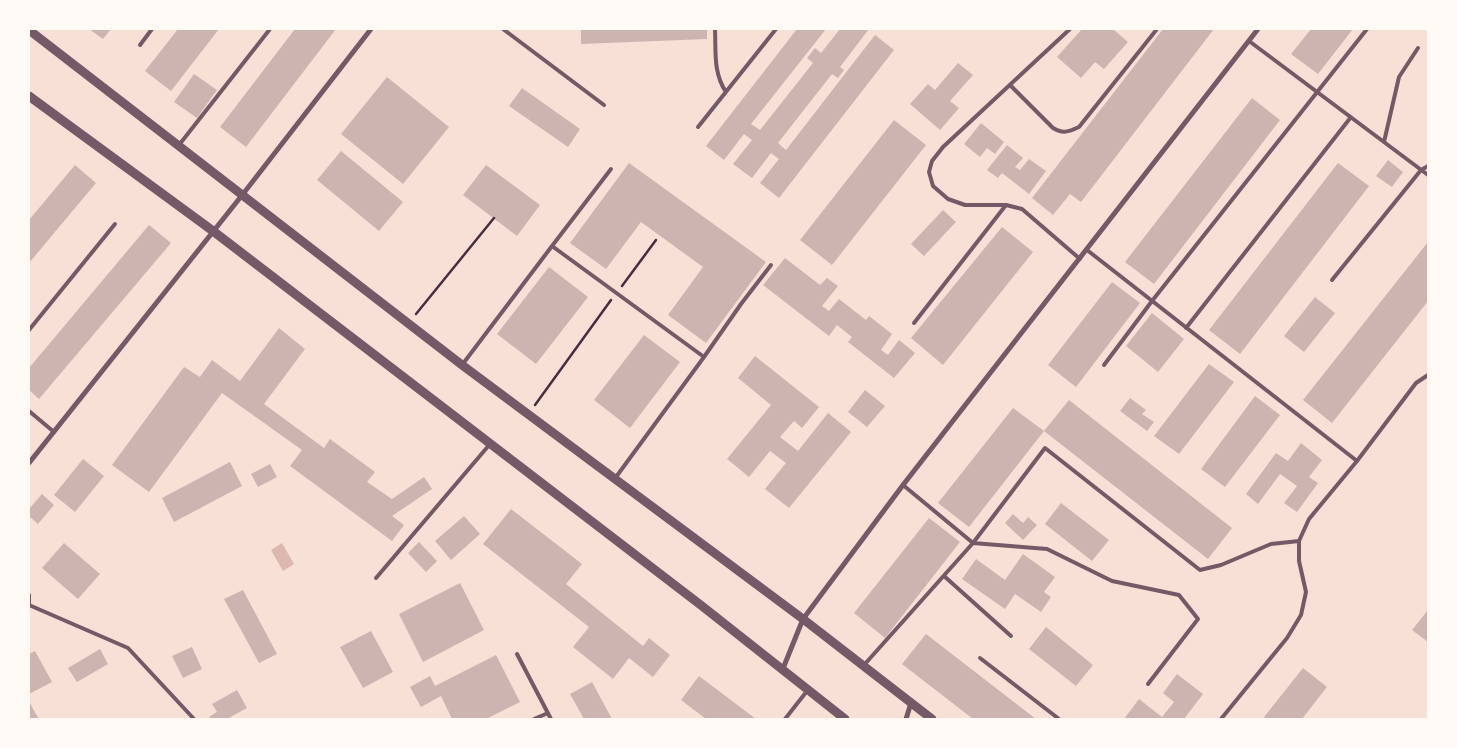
<!DOCTYPE html>
<style>
body{margin:0}
#map{position:relative;width:1457px;height:748px;overflow:hidden;background:#f7e1d7;font-family:Raleway,sans-serif}
canvas{display:block}
.frame{position:absolute;inset:0;border:30px solid #fffaf5;pointer-events:none}
</style>
<div id="map">
<canvas width="1457" height="748"></canvas>
<div class="frame"></div>
</div>
<script>
const g = document.querySelector('canvas').getContext('2d');
g.lineJoin = 'round';
function paint(path, color) { g.fillStyle = color; g.fill(path, 'evenodd'); }
function strokePath(path, color, width, dash) { g.strokeStyle = color; g.lineWidth = width; g.lineCap = dash ? 'butt' : 'round'; g.setLineDash(dash || []); g.stroke(path); }
const water = new Path2D(`
 M282 543 294 564 283 571 271 550Z`);
const building = new Path2D(`
 M89 29H111L103 39Z
 M178 29H219L171 91 145 71Z
 M295 29H336L246 147 220 127Z
 M581 29H707V39L581 44Z
 M797 29H826L751 124 760 130 813 63 807 58 815 48 821 53 840 29H869L840 67 844 70 838 78 832 74 778 143 786 150 875 35 894 50 779 198 760 183 779 159 771 153 752 178 733 164 752 140 744 134 724 160 706 146Z
 M1082 29H1113L1128 42 1104 69 1095 62 1081 78 1057 57Z
 M1163 29H1214L1081 202 1070 194 1053 215 1032 198Z
 M1311 29H1353L1318 74 1291 54Z
 M958 63 973 75 950 101 959 108 940 130 910 104 928 84 935 90Z
 M194 74 217 90 197 118 174 102Z
 M387 77 449 127 403 184 341 134Z
 M522 88 580 129 568 147 509 106Z
 M1252 98 1280 120 1154 284 1125 262Z
 M894 120 926 145 832 265 800 240Z
 M981 123 1004 142 995 154 987 148 980 157 964 144Z
 M1007 145 1023 158 1015 167 1020 170 1029 159 1046 171 1029 194 1002 173 998 178 987 170Z
 M341 151 403 202 379 231 317 180Z
 M1388 160 1403 172 1392 187 1376 176Z
 M629 163 766 262 706 343 668 315 703 267 641 222 606 269 570 243Z
 M1338 163 1369 186 1240 354 1209 330Z
 M75 165 96 183 29 263V220Z
 M486 165 540 205 517 236 463 195Z
 M943 210 956 222 924 256 911 244Z
 M149 225 171 243 39 399 29 390V368Z
 M1002 227 1033 252 943 365 911 338Z
 M1428 242V301L1332 423 1303 400Z
 M785 258 820 285 827 278 838 286 822 306 829 311 839 299 866 320 869 316 892 334 881 350 888 355 899 340 915 353 894 378 848 342 852 337 837 325 829 336 763 285Z
 M549 267 588 297 536 364 497 334Z
 M1112 282 1140 303 1076 387 1048 365Z
 M1315 297 1335 313 1304 352 1284 336Z
 M1152 313 1184 339 1158 372 1126 346Z
 M279 328 305 349 264 404 324 448 330 439 375 472 367 482 392 499 424 477 432 489 392 516 404 525 392 541 290 466 302 450 222 393 149 492 112 465 184 367 200 377 212 360 240 381Z
 M644 335 680 362 630 428 594 400Z
 M755 356 819 407 802 428 794 421 780 437 798 451 828 413 851 432 789 508 765 489 786 463 770 451 749 477 727 459 771 405 738 378Z
 M1209 364 1234 382 1179 454 1154 436Z
 M865 390 885 406 867 427 848 412Z
 M1255 396 1280 415 1225 487 1201 469Z
 M1130 398 1146 410 1142 414 1154 422 1147 431 1120 411Z
 M1069 400 1232 528 1208 559 1044 431Z
 M1013 408 1044 431 969 527 938 503Z
 M1301 443 1322 460 1309 477 1318 483 1297 512 1284 503 1297 486 1280 474 1258 504 1246 494 1276 453 1288 461Z
 M83 459 104 476 75 512 54 495Z
 M230 462 242 486 174 522 162 498Z
 M270 464 277 477 258 487 251 474Z
 M42 494 54 505 38 524 29 516V509Z
 M1061 503 1109 540 1092 561 1045 524Z
 M511 509 582 564 566 584 643 646 649 638 670 655 653 677 629 658 613 679 573 647 589 627 483 544Z
 M1013 514 1023 523 1028 517 1037 525 1023 540 1005 523Z
 M464 516 480 534 451 560 435 541Z
 M929 518 960 542 885 638 854 613Z
 M419 542 437 561 426 572 408 553Z
 M64 543 100 574 78 599 42 568Z
 M1023 554 1055 577 1044 592 1051 597 1041 612 1015 594 1005 609 962 579 976 559 1005 580Z
 M460 583 484 630 423 662 399 614Z
 M243 590 277 654 259 663 224 599Z
 M1428 610V642L1412 630Z
 M1046 627 1093 665 1076 686 1029 649Z
 M371 631 393 672 363 688 340 647Z
 M926 634 1036 719H973L902 664Z
 M192 647 202 669 183 678 172 656Z
 M100 649 108 664 77 682 68 668Z
 M35 651 52 682 29 694V671L30 670 29 654Z
 M496 655 520 702 486 719H452L441 696 421 707 410 687 430 676 435 686Z
 M1303 668 1327 687 1302 719H1267L1264 717Z
 M1177 674 1203 694 1184 719H1124L1139 699 1162 717 1174 702 1163 693Z
 M699 676 756 719H706L681 700Z
 M592 682 612 719H584L570 694Z
 M237 690 247 708 227 719H211L209 717 217 712 212 704Z
 M29 701 33 709 39 719H29Z`);
const path = new Path2D(`
 M622 286 656 240
 M416 314 494 218
 M535 405 611 300`);
const service = new Path2D(`
 M503 29 604 105
 M715 29C716 51 713 73 726 92
 M1070 29 943 147 932 161 929 172 933 186 948 199 965 205H1006L1022 209 1080 259
 M1249 41 1428 175
 M140 45 152 29
 M1010 85 1053 128C1063 134 1068 132 1079 127L1157 29
 M698 127 776 29
 M1384 142 1399 77 1418 48
 M179 145 270 29
 M552 246 611 169
 M1087 250 1357 461 1309 519 1299 541V561L1306 592 1301 615 1287 638 1221 719
 M1332 280 1421 170 1428 166
 M914 323 1006 205
 M1186 328 1351 117
 M29 330 115 224
 M704 357 741 304 771 265
 M462 365 552 246 704 357 616 477
 M1104 365 1152 301 1367 29
 M29 411 54 432
 M1357 461 1416 383 1428 375
 M944 576 1011 636
 M376 578 490 444
 M29 595V605L128 648 194 719
 M517 654 551 719
 M980 658 1059 719
 M864 665 973 543 903 485
 M1148 684 1198 619 1179 595 1112 581 1047 549 973 543 1045 448 1200 570 1221 565 1271 544 1299 541
 M534 719 548 713
 M785 719 807 691`);
const minor = new Path2D(`
 M29 463 243 194 371 29
 M782 671 803 619 903 485 1258 29
 M906 719 911 703`);
const tertiary = new Path2D(`
 M29 30 462 365 803 619 932 719
 M29 96 213 231 702 606 845 719`);
paint(water, '#dcb8b0');
paint(building, '#ccb4b1');
strokePath(path, '#4a2c40', 2.5);
strokePath(service, '#755966', 4);
strokePath(minor, '#755966', 5);
strokePath(tertiary, '#755966', 9);
</script>
